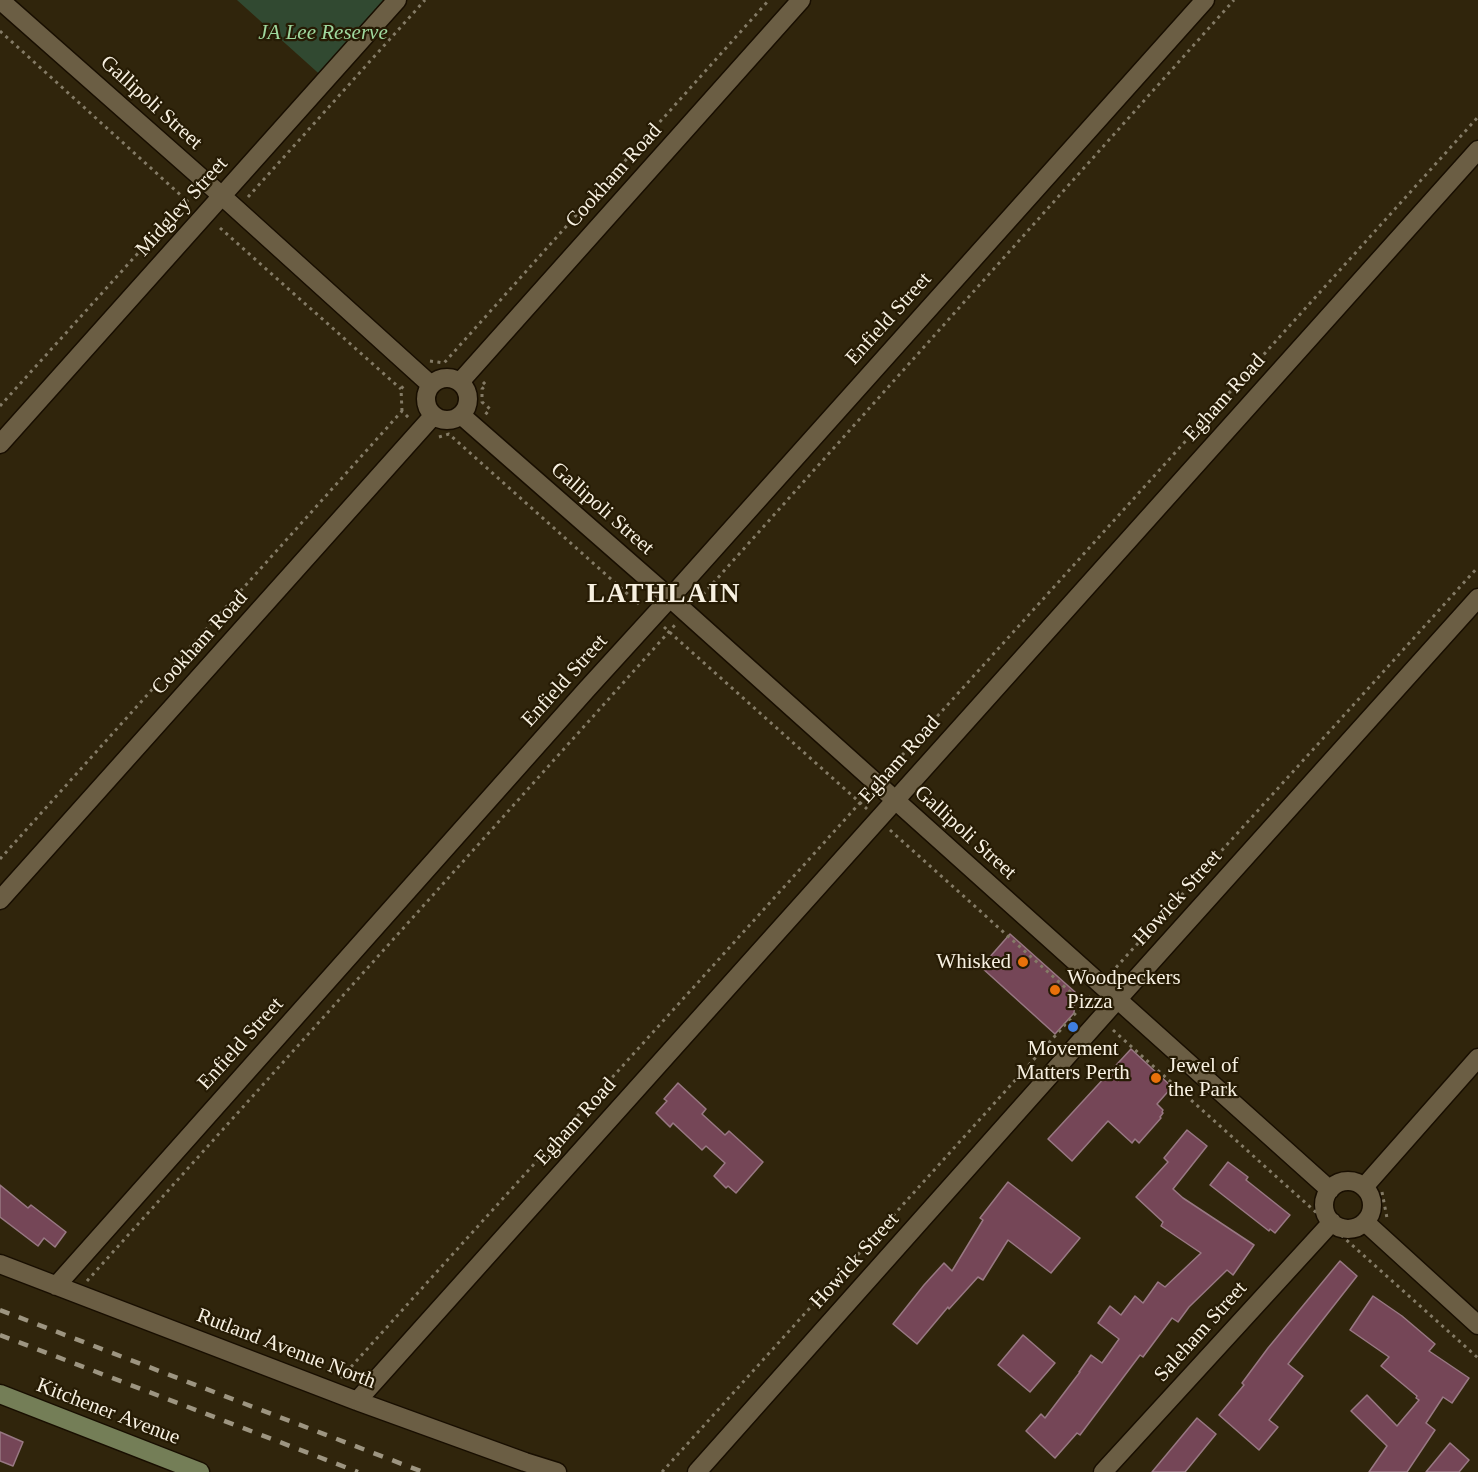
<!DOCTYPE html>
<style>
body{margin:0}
canvas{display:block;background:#30250c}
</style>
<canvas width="1478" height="1472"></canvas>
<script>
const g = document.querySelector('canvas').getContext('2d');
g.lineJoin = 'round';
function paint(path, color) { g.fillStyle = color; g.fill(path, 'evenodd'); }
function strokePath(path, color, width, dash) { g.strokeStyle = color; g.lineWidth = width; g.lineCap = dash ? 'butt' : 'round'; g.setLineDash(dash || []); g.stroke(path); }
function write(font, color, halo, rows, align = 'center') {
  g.font = font + ' Georgia,serif'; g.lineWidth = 4.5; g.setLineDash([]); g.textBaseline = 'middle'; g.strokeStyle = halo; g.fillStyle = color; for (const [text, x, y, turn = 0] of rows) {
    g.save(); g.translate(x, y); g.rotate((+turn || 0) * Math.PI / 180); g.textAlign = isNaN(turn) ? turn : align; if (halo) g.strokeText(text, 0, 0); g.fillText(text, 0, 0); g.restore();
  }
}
const green = new Path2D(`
 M237 0H397L326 80Z`);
const building = new Path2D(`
 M1010 934 1075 992 1074 1013 1055 1034 981 967Z
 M1131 1049 1172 1087 1157 1104 1163 1110 1162 1112 1163 1113 1160 1117 1161 1118 1139 1143 1135 1139 1132 1143 1108 1121 1072 1161 1048 1139Z
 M678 1083 706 1109 702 1114 725 1135 729 1131 763 1162 736 1193 728 1186 726 1188 714 1176 725 1163 706 1146 702 1150 673 1123 670 1127 656 1113 667 1101 664 1099Z
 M1187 1130 1207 1146 1173 1189 1183 1198 1254 1245 1233 1275 1227 1270 1189 1307 1178 1322 1172 1318 1143 1357 1140 1355 1080 1435 1077 1433 1055 1458 1026 1431 1041 1414 1045 1418 1080 1372H1079L1091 1355 1102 1363 1119 1339 1098 1323 1110 1306 1121 1315 1135 1296 1143 1303 1158 1282 1165 1287 1201 1253 1161 1226 1163 1222 1136 1197 1168 1162 1164 1158Z
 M1228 1162 1248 1177 1246 1180 1290 1215 1275 1233 1270 1229 1269 1231 1210 1185Z
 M1008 1182 1080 1238 1051 1273 1008 1240 983 1280 978 1277 949 1309 948 1307 917 1344 893 1324 924 1285 944 1263 952 1271 983 1220 980 1218Z
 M0 1185 28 1208 31 1205 66 1232 55 1247 44 1238 38 1246 0 1217Z
 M1340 1261 1357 1276 1288 1364 1303 1376 1269 1420 1278 1427 1259 1450 1219 1415 1244 1385 1242 1383 1268 1348Z
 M1373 1296 1402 1316 1435 1344 1429 1351 1469 1378 1452 1403 1443 1397 1426 1423 1435 1430 1407 1472H1369L1387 1446 1351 1411 1367 1395 1397 1426 1419 1400 1416 1398 1417 1396 1381 1366 1389 1357 1350 1330Z
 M1023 1335 1055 1363 1030 1392 998 1365Z
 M1197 1418 1216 1434 1185 1472H1152Z
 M0 1432 23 1442 13 1466 0 1461Z
 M1450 1443 1469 1460 1459 1472H1426Z`);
const path = new Path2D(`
 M0 31 186 200
 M248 197 425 0
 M220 228 401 389
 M430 361 444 363 769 0
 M483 382 486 385 482 389V402L490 409 485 415
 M0 406 186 200 191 205
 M402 411 401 389 406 383
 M439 437 449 434 642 607
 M698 600 1234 0
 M664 627 867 809
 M887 772 1478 117
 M890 830 1088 1008
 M0 859 402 411 410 419
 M1111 973 1478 567
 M1113 1030 1318 1214
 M1382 1192 1387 1218
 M1341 1235 1478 1358
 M87 1281 675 625
 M341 1378 867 795
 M662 1472 1091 996`);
const street = new Path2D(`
 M0 0 222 196 431 385
 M426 399a21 21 0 1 1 42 0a21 21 0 1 1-42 0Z
 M460 382 801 0
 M461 415 670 598 1330 1190
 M0 444 397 0
 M0 900 433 416
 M1324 1205a24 24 0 1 1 48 0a24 24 0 1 1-48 0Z
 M1364 1187 1478 1058
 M1365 1222 1478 1325
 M0 1264 357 1401 525 1462 557 1472
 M56 1286 587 689 670 598 1205 0
 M357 1401 1478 150
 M697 1472 1117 1000 1478 598
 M1103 1472 1332 1222`);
const secondary = new Path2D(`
 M0 1394 200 1472`);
const rail = new Path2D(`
 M0 1310 423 1472
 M0 1335 358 1472`);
const markers = [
 [1023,962,6,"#e8710a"],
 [1055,990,6,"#e8710a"],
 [1073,1027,6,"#3f7fe0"],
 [1156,1078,6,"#e8710a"]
];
const parkNames = [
 ["JA Lee Reserve",323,33]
];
const streetNames = [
 ["Gallipoli Street",151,103,42],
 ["Cookham Road",614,176,-48],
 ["Midgley Street",182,207,-48],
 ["Enfield Street",889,319,-48],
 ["Egham Road",1225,398,-48],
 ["Gallipoli Street",602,509,41],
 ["Cookham Road",200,643,-48],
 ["Enfield Street",565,681,-48],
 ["Egham Road",900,760,-48],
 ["Gallipoli Street",965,833,42],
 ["Howick Street",1178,898,-48],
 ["Enfield Street",241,1044,-48],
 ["Egham Road",576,1122,-48],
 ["Howick Street",855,1261,-48],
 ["Saleham Street",1201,1332,-48],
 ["Rutland Avenue North",286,1349,21],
 ["Kitchener Avenue",108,1412,21]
];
const poiNames = [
 ["Whisked",1011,962,"right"],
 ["Woodpeckers",1067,978],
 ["Pizza",1067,1002],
 ["Movement",1073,1049,"center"],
 ["Matters Perth",1073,1073,"center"],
 ["Jewel of",1168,1066],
 ["the Park",1168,1090]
];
const districtNames = [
 ["LATHLAIN",664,595]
];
paint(green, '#314931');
paint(building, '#754657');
strokePath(building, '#987883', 1.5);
strokePath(street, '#180e00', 21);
strokePath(secondary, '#180e00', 21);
strokePath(path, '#847b66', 3, [3, 4.5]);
strokePath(street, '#6b5e44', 18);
strokePath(secondary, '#747e57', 18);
strokePath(rail, '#9d9581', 4.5, [10, 10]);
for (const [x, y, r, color] of markers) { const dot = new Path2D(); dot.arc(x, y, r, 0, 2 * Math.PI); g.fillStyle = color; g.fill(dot); strokePath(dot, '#261b04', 2); }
write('italic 21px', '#9fd89e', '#261b04', parkNames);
write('21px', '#f7f0e1', '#261b04', streetNames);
write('21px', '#f7f0e1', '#261b04', poiNames, 'left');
g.letterSpacing = '1.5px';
write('bold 27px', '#f7f0e1', '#261b04', districtNames);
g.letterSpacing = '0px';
</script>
